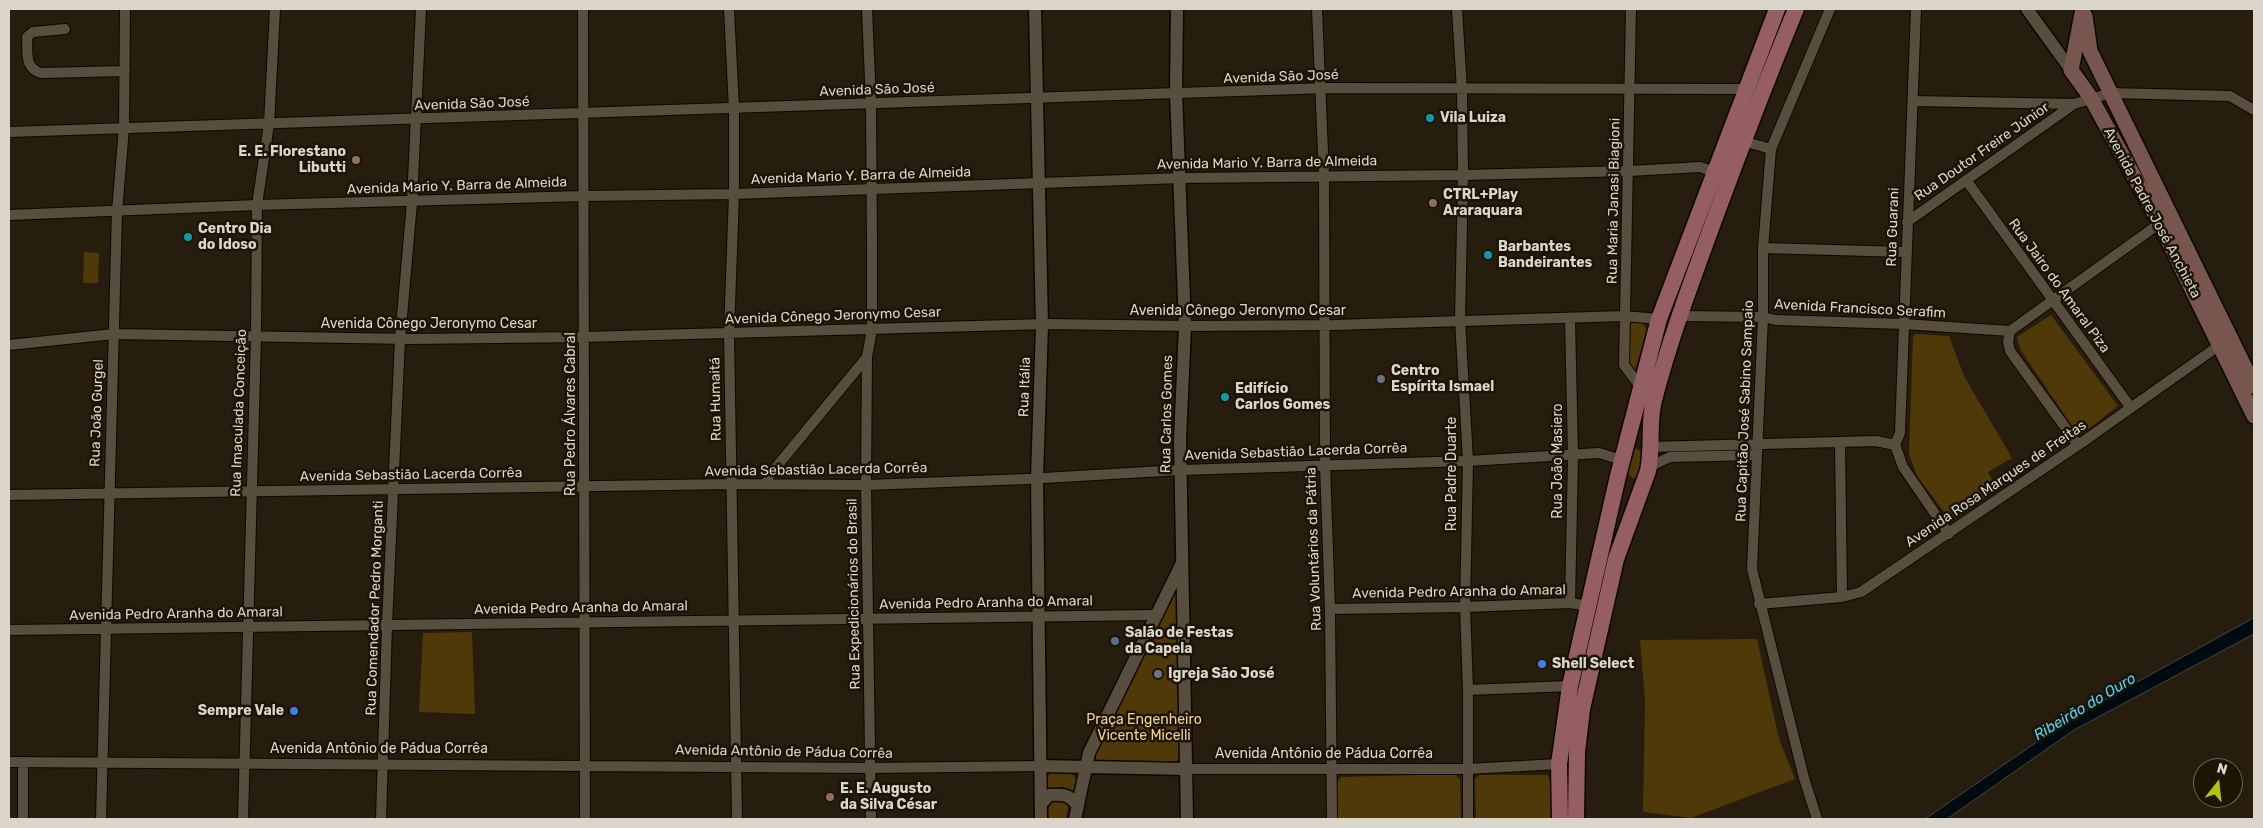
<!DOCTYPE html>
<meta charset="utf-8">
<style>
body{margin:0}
#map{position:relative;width:2263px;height:828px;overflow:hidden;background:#261d0e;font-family:Rubik,sans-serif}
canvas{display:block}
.frame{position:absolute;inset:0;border:10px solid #dbd5cc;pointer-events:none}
.north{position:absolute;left:2193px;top:758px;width:50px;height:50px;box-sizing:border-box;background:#1c1405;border:1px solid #686155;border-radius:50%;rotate:16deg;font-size:14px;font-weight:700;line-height:20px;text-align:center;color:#dbd5cc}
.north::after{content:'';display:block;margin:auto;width:18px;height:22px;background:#aec60b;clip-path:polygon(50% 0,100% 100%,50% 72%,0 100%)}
</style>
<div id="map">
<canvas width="2263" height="828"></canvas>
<div class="frame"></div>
<div class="north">N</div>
</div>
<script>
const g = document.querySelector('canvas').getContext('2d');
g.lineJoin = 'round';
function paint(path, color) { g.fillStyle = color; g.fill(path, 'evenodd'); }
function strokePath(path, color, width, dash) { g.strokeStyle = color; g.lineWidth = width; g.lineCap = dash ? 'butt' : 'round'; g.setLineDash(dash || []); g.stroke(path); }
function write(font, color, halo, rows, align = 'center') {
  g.font = font + ' Rubik,sans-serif'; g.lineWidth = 5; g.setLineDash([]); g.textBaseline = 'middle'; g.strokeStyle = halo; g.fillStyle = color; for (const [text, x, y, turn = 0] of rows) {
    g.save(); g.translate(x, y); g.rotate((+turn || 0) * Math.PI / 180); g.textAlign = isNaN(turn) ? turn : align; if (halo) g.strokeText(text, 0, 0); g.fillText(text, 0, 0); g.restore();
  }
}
const green = new Path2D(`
 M84 252 99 253 98 283H83Z
 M2051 315 2118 406 2079 436 2020 349 2017 337Z
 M1633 321 1641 322 1647 329 1635 371 1630 365V323Z
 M1916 334 1949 336 1964 376 2012 458 1988 472 1997 489 1957 518 1948 517 1944 512 1917 476 1909 454 1913 336Z
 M1633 449H1638L1646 456 1638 477 1633 478 1625 473Z
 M1174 592 1176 594 1179 757 1177 761 1171 763 1097 761 1094 753Z
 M472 632 475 714 419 712 423 633Z
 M1757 639 1779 739 1795 779 1691 818 1643 812 1645 700 1640 640Z
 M1051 772 1073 774 1076 780 1073 792 1063 787 1047 790V779Z
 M1454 774 1460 779 1461 819H1338L1337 783 1341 777Z
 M1480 775H1547L1551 780 1552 819H1476L1475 781 1476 778Z
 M1057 799 1066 801 1068 807 1066 819H1049L1048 810 1051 802Z`);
const water = new Path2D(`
 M2254 618V634L2074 730 1947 819H1925L2070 719Z`);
const minor = new Path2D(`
 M583 9 585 819
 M729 9 734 109V194L729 333 737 819
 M867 9 871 104 872 249V329L867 357 866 485 871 819
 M1317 9 1324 176 1325 464 1330 609 1332 819
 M1457 9 1462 90 1463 175 1460 320 1468 461 1465 607 1468 690V819
 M1631 9 1624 365 1642 389
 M65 29 33 32 27 37C28 53 24 68 41 73L125 71
 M1913 101 2074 104
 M9 132 1328 88 1745 89
 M1743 141 1771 149
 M1966 180 2131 408
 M9 215 257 205 584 196 734 194 1181 178 1463 175 1630 171 1700 167 1714 172
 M1907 222 2074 104 2111 93 2230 96 2254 110
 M1763 248 1905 252
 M1679 316 1763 317 1776 320 1904 324 2010 331
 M1570 319 1573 456 1570 603
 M2010 331 2163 221
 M2010 331 2008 342 2010 351 2078 445
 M9 345 114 334 410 339 584 337 1046 324 1189 326 1334 325 1624 316 1659 319
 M1840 442 1842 597
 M1895 445 1900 433 1916 9
 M1895 445 1903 467 1949 534
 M1649 447 1876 441 1895 445
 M1649 470 1655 464 1670 457 1757 455
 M768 485V477L867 357
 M9 495 731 484 866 485 1027 479 1180 470 1468 461 1599 453 1622 460
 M1759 604 1842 597 1861 592 2084 441 2224 342
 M1330 609 1465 607 1570 603 1589 606
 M9 630 1154 615
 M1468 690 1570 686
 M9 762 872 768 1040 766
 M23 762V819
 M1186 769H1467L1559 764
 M101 819 117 211 124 128 125 9
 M243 819 256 336 257 205 269 124 275 9
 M381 819 387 625 400 339 412 202 421 9
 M1817 819 1804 778 1752 569 1763 317V248L1771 149 1830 9`);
const tertiary = new Path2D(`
 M1035 9 1042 325 1037 478 1041 819
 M1177 9 1176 93 1185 326 1180 440 1187 819
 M2027 9 2071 70
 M1040 766 1186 769
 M1041 804 1049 795C1062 794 1071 794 1078 807
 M1075 819 1089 753 1182 563`);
const secondary = new Path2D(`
 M2083 9 2071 70 2091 98 2160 224 2254 416
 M2085 16 2090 51 2254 386`);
const primary = new Path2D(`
 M1560 819 1559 764 1570 686 1618 476 1659 319 1777 9
 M1576 819 1577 752 1582 709 1616 559 1648 471C1653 447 1648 423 1654 400 1668 346 1687 294 1706 242 1735 163 1764 86 1796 9`);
const markers = [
 [1430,118,5,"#0f9aa8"],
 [356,160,5,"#8d6e63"],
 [1433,203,5,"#8d6e63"],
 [188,237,5,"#0f9aa8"],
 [1488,255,5,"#0f9aa8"],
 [1381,379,5,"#6b7280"],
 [1225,397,5,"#0f9aa8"],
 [1115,641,5,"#5c6f8a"],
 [1542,664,5,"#3f7fe0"],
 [1158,674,5,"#6b7280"],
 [294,711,5,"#3f7fe0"],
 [830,797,5,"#8d6e63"]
];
const streetNames = [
 ["Avenida São José",1281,77,-2],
 ["Avenida São José",877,90,-2],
 ["Avenida São José",472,104,-2],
 ["Rua Doutor Freire Júnior",1982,152,-35],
 ["Avenida Mario Y. Barra de Almeida",1267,163,-1],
 ["Avenida Mario Y. Barra de Almeida",861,176,-2],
 ["Avenida Mario Y. Barra de Almeida",457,186,-2],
 ["Rua Maria Janasi Biagioni",1614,201,-89],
 ["Avenida Padre José Anchieta",2152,213,62],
 ["Rua Guarani",1893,227,-88],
 ["Rua Jairo do Amaral Piza",2059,286,54],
 ["Avenida Francisco Serafim",1860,309,3],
 ["Avenida Cônego Jeronymo Cesar",1238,311],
 ["Avenida Cônego Jeronymo Cesar",833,316,-2],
 ["Avenida Cônego Jeronymo Cesar",429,324],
 ["Rua Itália",1025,387,-88],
 ["Rua Humaitá",716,399,-91],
 ["Rua Capitão José Sabino Sampaio",1745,411,-88],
 ["Rua João Gurgel",97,413,-88],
 ["Rua Imaculada Conceição",239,413,-88],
 ["Rua Pedro Álvares Cabral",571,414,-90],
 ["Rua Carlos Gomes",1167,414,-89],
 ["Avenida Sebastião Lacerda Corrêa",1296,452,-2],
 ["Rua João Masiero",1558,461,-90],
 ["Avenida Sebastião Lacerda Corrêa",816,470,-1],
 ["Rua Padre Duarte",1452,474,-90],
 ["Avenida Sebastião Lacerda Corrêa",411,475,-1],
 ["Avenida Rosa Marques de Freitas",1996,484,-34],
 ["Rua Voluntários da Pátria",1314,549,-92],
 ["Avenida Pedro Aranha do Amaral",1459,592,-1],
 ["Rua Expedicionários do Brasil",854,594,-91],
 ["Avenida Pedro Aranha do Amaral",986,603,-1],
 ["Rua Comendador Pedro Morganti",375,608,-88],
 ["Avenida Pedro Aranha do Amaral",581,608,-1],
 ["Avenida Pedro Aranha do Amaral",176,614,-1],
 ["Avenida Antônio de Pádua Corrêa",379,749],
 ["Avenida Antônio de Pádua Corrêa",784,752,1],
 ["Avenida Antônio de Pádua Corrêa",1324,754]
];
const poiNames = [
 ["Vila Luiza",1440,118],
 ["E. E. Florestano",346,152,"right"],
 ["Libutti",346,168,"right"],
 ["CTRL+Play",1443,195],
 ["Araraquara",1443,211],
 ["Centro Dia",198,229],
 ["do Idoso",198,245],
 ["Barbantes",1498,247],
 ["Bandeirantes",1498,263],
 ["Centro",1391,371],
 ["Espírita Ismael",1391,387],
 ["Edifício",1235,389],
 ["Carlos Gomes",1235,405],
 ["Salão de Festas",1125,633],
 ["da Capela",1125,649],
 ["Shell Select",1552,664],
 ["Igreja São José",1168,674],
 ["Sempre Vale",284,711,"right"],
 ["E. E. Augusto",840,789],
 ["da Silva César",840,805]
];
const parkNames = [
 ["Praça Engenheiro",1144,720],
 ["Vicente Micelli",1144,736]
];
const waterNames = [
 ["Ribeirão do Ouro",2085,707,-31]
];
paint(green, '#503908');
paint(water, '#000b0f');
strokePath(water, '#424848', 1);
strokePath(minor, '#0e0700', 12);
strokePath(tertiary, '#0e0700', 15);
strokePath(secondary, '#0e0700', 18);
strokePath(primary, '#0e0700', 19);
strokePath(minor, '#584e3e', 10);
strokePath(tertiary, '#584e3e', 12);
strokePath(secondary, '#775650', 15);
strokePath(primary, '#955e62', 16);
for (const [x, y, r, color] of markers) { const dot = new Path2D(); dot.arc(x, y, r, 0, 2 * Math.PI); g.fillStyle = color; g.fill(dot); strokePath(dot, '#1c1405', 2); }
write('14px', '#dbd5cc', '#1c1405', streetNames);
write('bold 14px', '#dbd5cc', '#1c1405', poiNames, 'left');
write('14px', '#f6d292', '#1c1405', parkNames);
write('italic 15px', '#51d3f4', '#1c1405', waterNames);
</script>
